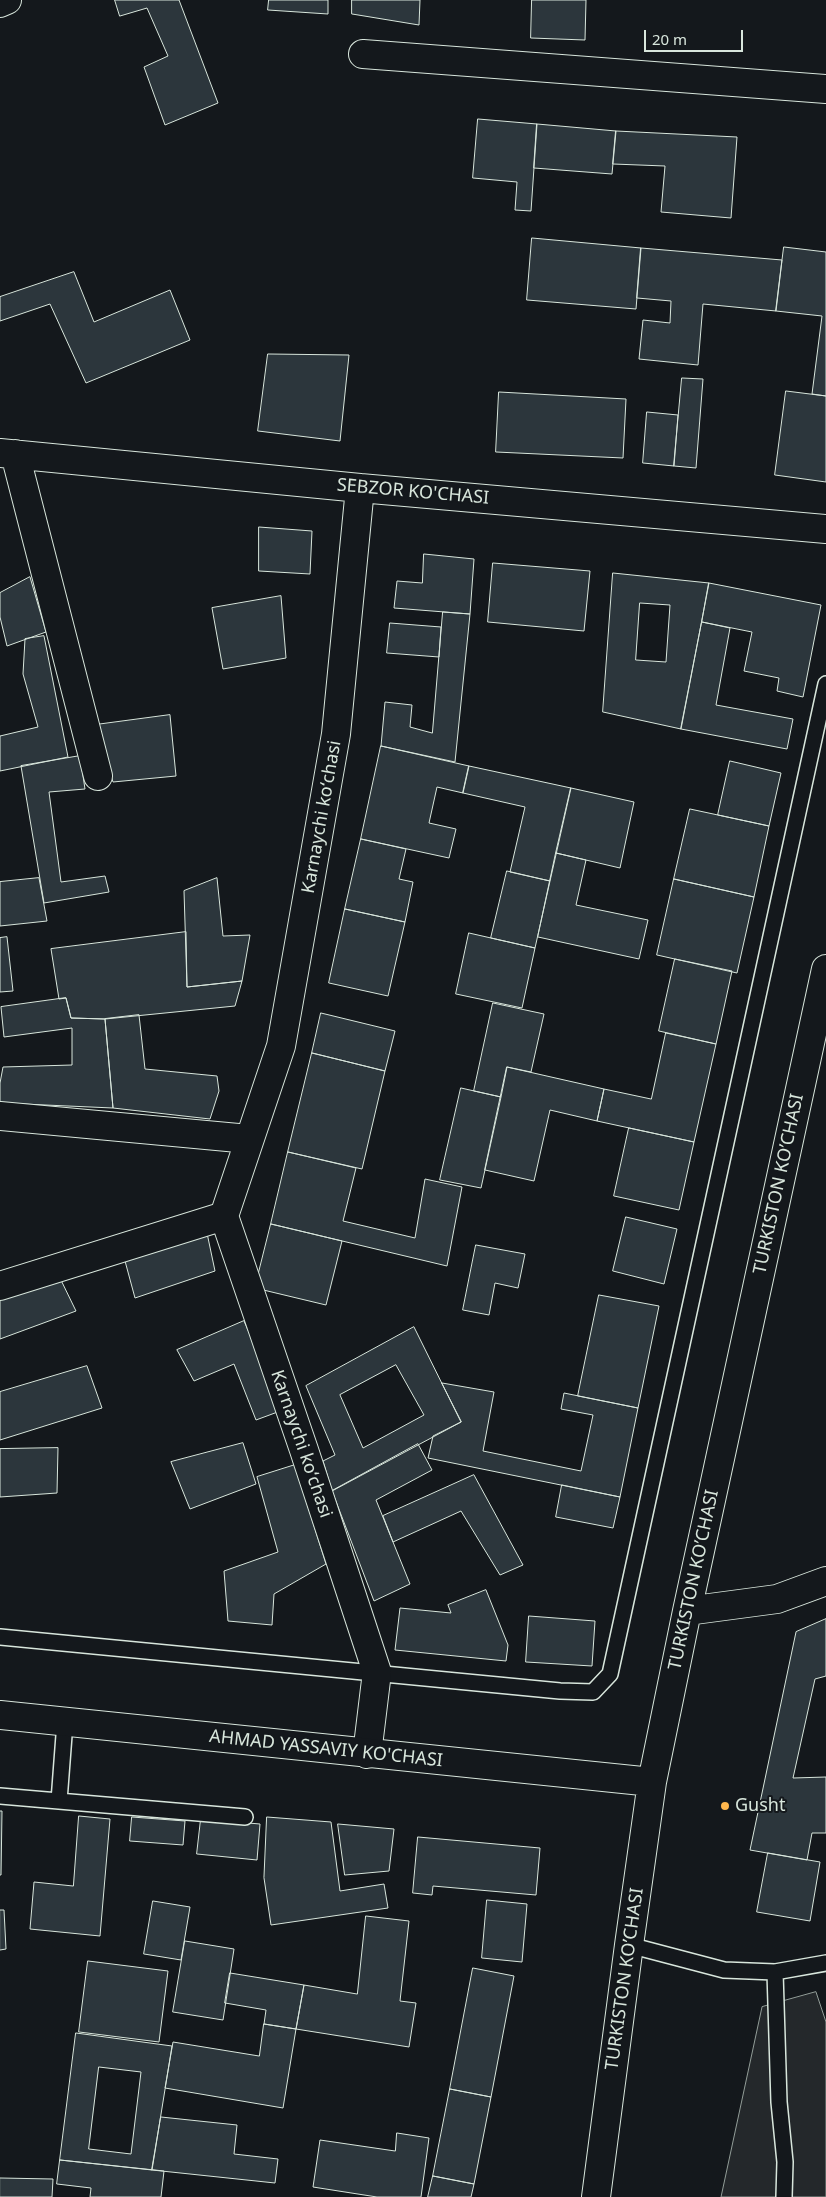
<!DOCTYPE html>
<meta charset="utf-8">
<style>
body{margin:0}
#map{position:relative;width:826px;height:2197px;overflow:hidden;background:#14181c;font-family:"Noto Sans",sans-serif}
canvas{display:block}
.scale{position:absolute;left:644px;top:30px;width:99px;height:22px;box-sizing:border-box;border:2px solid #d8e6dc;border-top:0;padding-left:6px;font-size:15px;line-height:18px;white-space:nowrap;color:#d8e6dc;-webkit-text-stroke:4px #14181c;paint-order:stroke}
</style>
<div id="map">
<canvas width="826" height="2197"></canvas>
<div class="scale">20 m</div>
</div>
<script>
const g = document.querySelector('canvas').getContext('2d');
g.lineJoin = 'round';
function paint(path, color) { g.fillStyle = color; g.fill(path, 'evenodd'); }
function strokePath(path, color, width, dash) { g.strokeStyle = color; g.lineWidth = width; g.lineCap = dash ? 'butt' : 'round'; g.setLineDash(dash || []); g.stroke(path); }
function write(font, color, halo, rows, align = 'center') {
  g.font = font + ' "Noto Sans",sans-serif'; g.lineWidth = 4; g.setLineDash([]); g.textBaseline = 'middle'; g.strokeStyle = halo; g.fillStyle = color; for (const [text, x, y, turn = 0] of rows) {
    g.save(); g.translate(x, y); g.rotate((+turn || 0) * Math.PI / 180); g.textAlign = isNaN(turn) ? turn : align; if (halo) g.strokeText(text, 0, 0); g.fillText(text, 0, 0); g.restore();
  }
}
const parking = new Path2D(`
 M816 1992 826 2022V2197H721L762 2007Z`);
const building = new Path2D(`
 M115 0H179L218 103 165 125 144 67 168 56 147 8 120 16Z
 M269 0H328V14L268 10Z
 M352 0H420L419 25 352 14Z
 M532 0H586L585 40 531 38Z
 M478 119 537 124 531 211 515 210 517 182 473 178Z
 M537 124 616 131 612 174 534 168Z
 M616 131 737 137 731 218 661 212 665 166 613 164Z
 M532 238 641 248 636 309 527 300Z
 M784 247 826 252V396L812 394 822 316 776 311Z
 M641 248 782 260 776 311 703 304 698 365 639 359 643 320 670 323 671 301 637 298Z
 M74 272 94 322 170 290 190 340 86 383 50 304 0 321V297Z
 M268 354 349 355 340 441 258 431Z
 M682 378 703 379 696 468 674 466Z
 M786 391 826 396V482L775 475Z
 M499 392 626 399 623 458 496 452Z
 M647 412 678 415 674 466 643 463Z
 M259 527 312 531 310 574 259 571Z
 M424 554 474 559 470 614 394 608 397 581 422 583Z
 M493 563 590 571 584 631 488 622Z
 M613 573 709 583 681 729 603 712ZM640 603 670 605 666 662 636 660Z
 M30 577 46 632 7 646 0 617V593Z
 M709 583 821 605 803 697 777 691 779 678 744 671 752 632 702 622Z
 M281 596 286 658 223 669 212 608Z
 M443 612 470 614 455 762 381 746 385 702 412 705 410 727 432 733Z
 M702 622 730 628 716 705 793 719 787 749 681 729Z
 M390 623 441 627 439 657 387 653Z
 M44 636 68 757 0 771V736L38 727 23 674 25 639Z
 M170 715 176 776 113 782 95 725Z
 M381 746 469 766 463 793 437 787 429 823 456 829 449 858 361 839Z
 M80 756 85 789 49 792 61 882 105 876 109 892 44 903 21 766Z
 M730 761 781 773 769 826 718 815Z
 M469 766 571 788 550 881 510 872 525 807 463 793Z
 M571 788 634 802 620 868 556 853Z
 M690 809 769 826 754 897 674 879Z
 M361 839 406 849 399 879 413 882 405 922 345 909Z
 M556 853 586 860 576 905 648 920 639 959 538 937Z
 M507 871 550 881 535 948 491 938Z
 M39 878 47 921 0 926V882Z
 M217 878 223 936 250 935 242 981 187 987 184 891Z
 M674 879 754 897 737 973 657 955Z
 M345 909 405 922 388 996 329 983Z
 M186 932 187 987 242 981 235 1006 105 1019 71 1018 66 998 59 999 51 949Z
 M469 933 535 948 522 1008 456 994Z
 M7 937 13 991 0 992V938Z
 M675 959 732 971 716 1044 659 1031Z
 M66 998 71 1018 105 1019 113 1108 0 1103V1083L3 1067 72 1065V1028L4 1037 1 1007Z
 M493 1003 544 1014 531 1072 507 1067 501 1097 474 1091Z
 M321 1013 395 1031 385 1071 312 1053Z
 M139 1015 145 1069 217 1076 219 1091 210 1119 113 1108 105 1019Z
 M666 1033 716 1044 694 1142 597 1121 604 1089 651 1099Z
 M312 1053 385 1071 362 1169 288 1152Z
 M507 1067 604 1089 597 1121 550 1110 534 1181 485 1170Z
 M461 1088 501 1097 481 1188 440 1180Z
 M629 1128 694 1142 679 1210 614 1196Z
 M288 1152 356 1168 343 1221 415 1238 425 1179 462 1187 447 1266 271 1224Z
 M626 1217 677 1229 664 1284 613 1271Z
 M271 1224 342 1241 326 1305 255 1288Z
 M207 1233 215 1271 135 1298 125 1261Z
 M476 1245 525 1254 518 1288 495 1283 489 1315 463 1310Z
 M58 1274 76 1311 0 1339V1292Z
 M599 1295 659 1306 638 1408 578 1396Z
 M244 1321 283 1410 256 1420 234 1364 194 1381 177 1350Z
 M414 1327 461 1422 332 1491 323 1461 335 1455 306 1386ZM396 1365 424 1415 363 1448 340 1395Z
 M87 1366 102 1408 0 1440V1392Z
 M442 1383 494 1392 483 1451 581 1471 593 1415 561 1409 564 1393 638 1408 620 1497 428 1458 433 1436 461 1422Z
 M243 1443 256 1484 190 1509 171 1462Z
 M418 1444 432 1470 376 1500 410 1584 374 1601 332 1491Z
 M58 1448 57 1493 0 1497V1449Z
 M295 1465 326 1564 274 1594 272 1625 228 1621 224 1571 278 1552 257 1477Z
 M474 1475 523 1565 500 1575 461 1511 393 1542 383 1516Z
 M562 1485 620 1497 613 1528 556 1517Z
 M486 1590 508 1645 506 1661 395 1650 400 1608 451 1613 448 1605Z
 M529 1616 595 1621 592 1666 526 1662Z
 M826 1619V1676L815 1679 793 1778 826 1777V1833H812L807 1860 750 1850 796 1632Z
 M0 1811H2L1 1875H0Z
 M79 1816 110 1819 100 1936 30 1929 34 1882 73 1886Z
 M132 1817 185 1821 183 1845 130 1841Z
 M267 1817 331 1822 340 1891 384 1884 388 1908 271 1925 264 1878Z
 M201 1819 260 1824 257 1860 197 1854Z
 M338 1824 394 1829 389 1871 345 1875Z
 M418 1837 540 1848 536 1895 433 1886 432 1895 413 1893Z
 M768 1853 820 1862 810 1921 757 1912Z
 M487 1900 527 1904 522 1962 482 1958Z
 M153 1901 190 1907 181 1960 144 1954Z
 M0 1910H4L6 1949 0 1950Z
 M366 1916 409 1921 400 2001 416 2003 409 2047 296 2029 304 1985 357 1994Z
 M185 1941 234 1949 223 2020 173 2012Z
 M88 1961 168 1971 159 2042 79 2032Z
 M473 1968 514 1976 491 2097 450 2089Z
 M230 1973 304 1985 296 2029 264 2024 266 2010 225 2003Z
 M264 2024 296 2029 283 2108 165 2088 173 2042 259 2056Z
 M76 2033 172 2046 152 2170 60 2160ZM99 2067 141 2072 131 2154 89 2149Z
 M450 2089 491 2097 474 2184 433 2176Z
 M161 2117 237 2125 234 2154 278 2159 275 2183 152 2170Z
 M397 2133 429 2138 421 2197H377L313 2187 320 2140 395 2151Z
 M60 2160 164 2171 161 2197H90L91 2188 57 2184Z
 M433 2176 474 2184 471 2197H428Z
 M0 2178 53 2179 52 2197H0Z`);
const lane = new Path2D(`
 M0 1637 560 1691 593 1692 610 1674 826 684
 M0 1796 245 1817
 M59 1801 65 1722
 M629 1945 724 1970 775 1972 826 1963
 M775 1972 779 2102 785 2162 784 2197`);
const street = new Path2D(`
 M0 3 7 0
 M363 54 826 89
 M0 453 360 488 826 529
 M15 454 98 776
 M360 488 336 734 281 1046 224 1216 304 1450 377 1672 367 1754
 M0 1116 249 1139
 M0 1286 224 1216`);
const secondary = new Path2D(`
 M687 1611 777 1599 826 1581
 M0 1715 652 1782
 M596 2197 629 1945 652 1782 687 1611 826 969`);
const markers = [
 [725,1806,5,"#ffb74d"]
];
const streetNames = [
 ["SEBZOR KO'CHASI",413,492,5],
 ["Karnaychi koʻchasi",322,817,-80],
 ["TURKISTON KO’CHASI",779,1184,-78],
 ["Karnaychi koʻchasi",301,1444,71],
 ["TURKISTON KO’CHASI",694,1580,-78],
 ["AHMAD YASSAVIY KO'CHASI",326,1749,6],
 ["TURKISTON KO’CHASI",625,1979,-82]
];
const poiNames = [
 ["Gusht",735,1806]
];
paint(parking, '#24282b');
strokePath(parking, '#939e99', 1);
paint(building, '#2c363c');
strokePath(building, '#d8e6dc', 1);
strokePath(lane, '#d8e6dc', 18);
strokePath(street, '#d8e6dc', 30);
strokePath(secondary, '#d8e6dc', 30);
strokePath(lane, '#14181c', 15);
strokePath(street, '#14181c', 28);
strokePath(secondary, '#14181c', 28);
for (const [x, y, r, color] of markers) { const dot = new Path2D(); dot.arc(x, y, r, 0, 2 * Math.PI); g.fillStyle = color; g.fill(dot); strokePath(dot, '#14181c', 2); }
write('18px', '#d8e6dc', '#14181c', streetNames);
write('18px', '#d8e6dc', '#14181c', poiNames, 'left');
</script>
